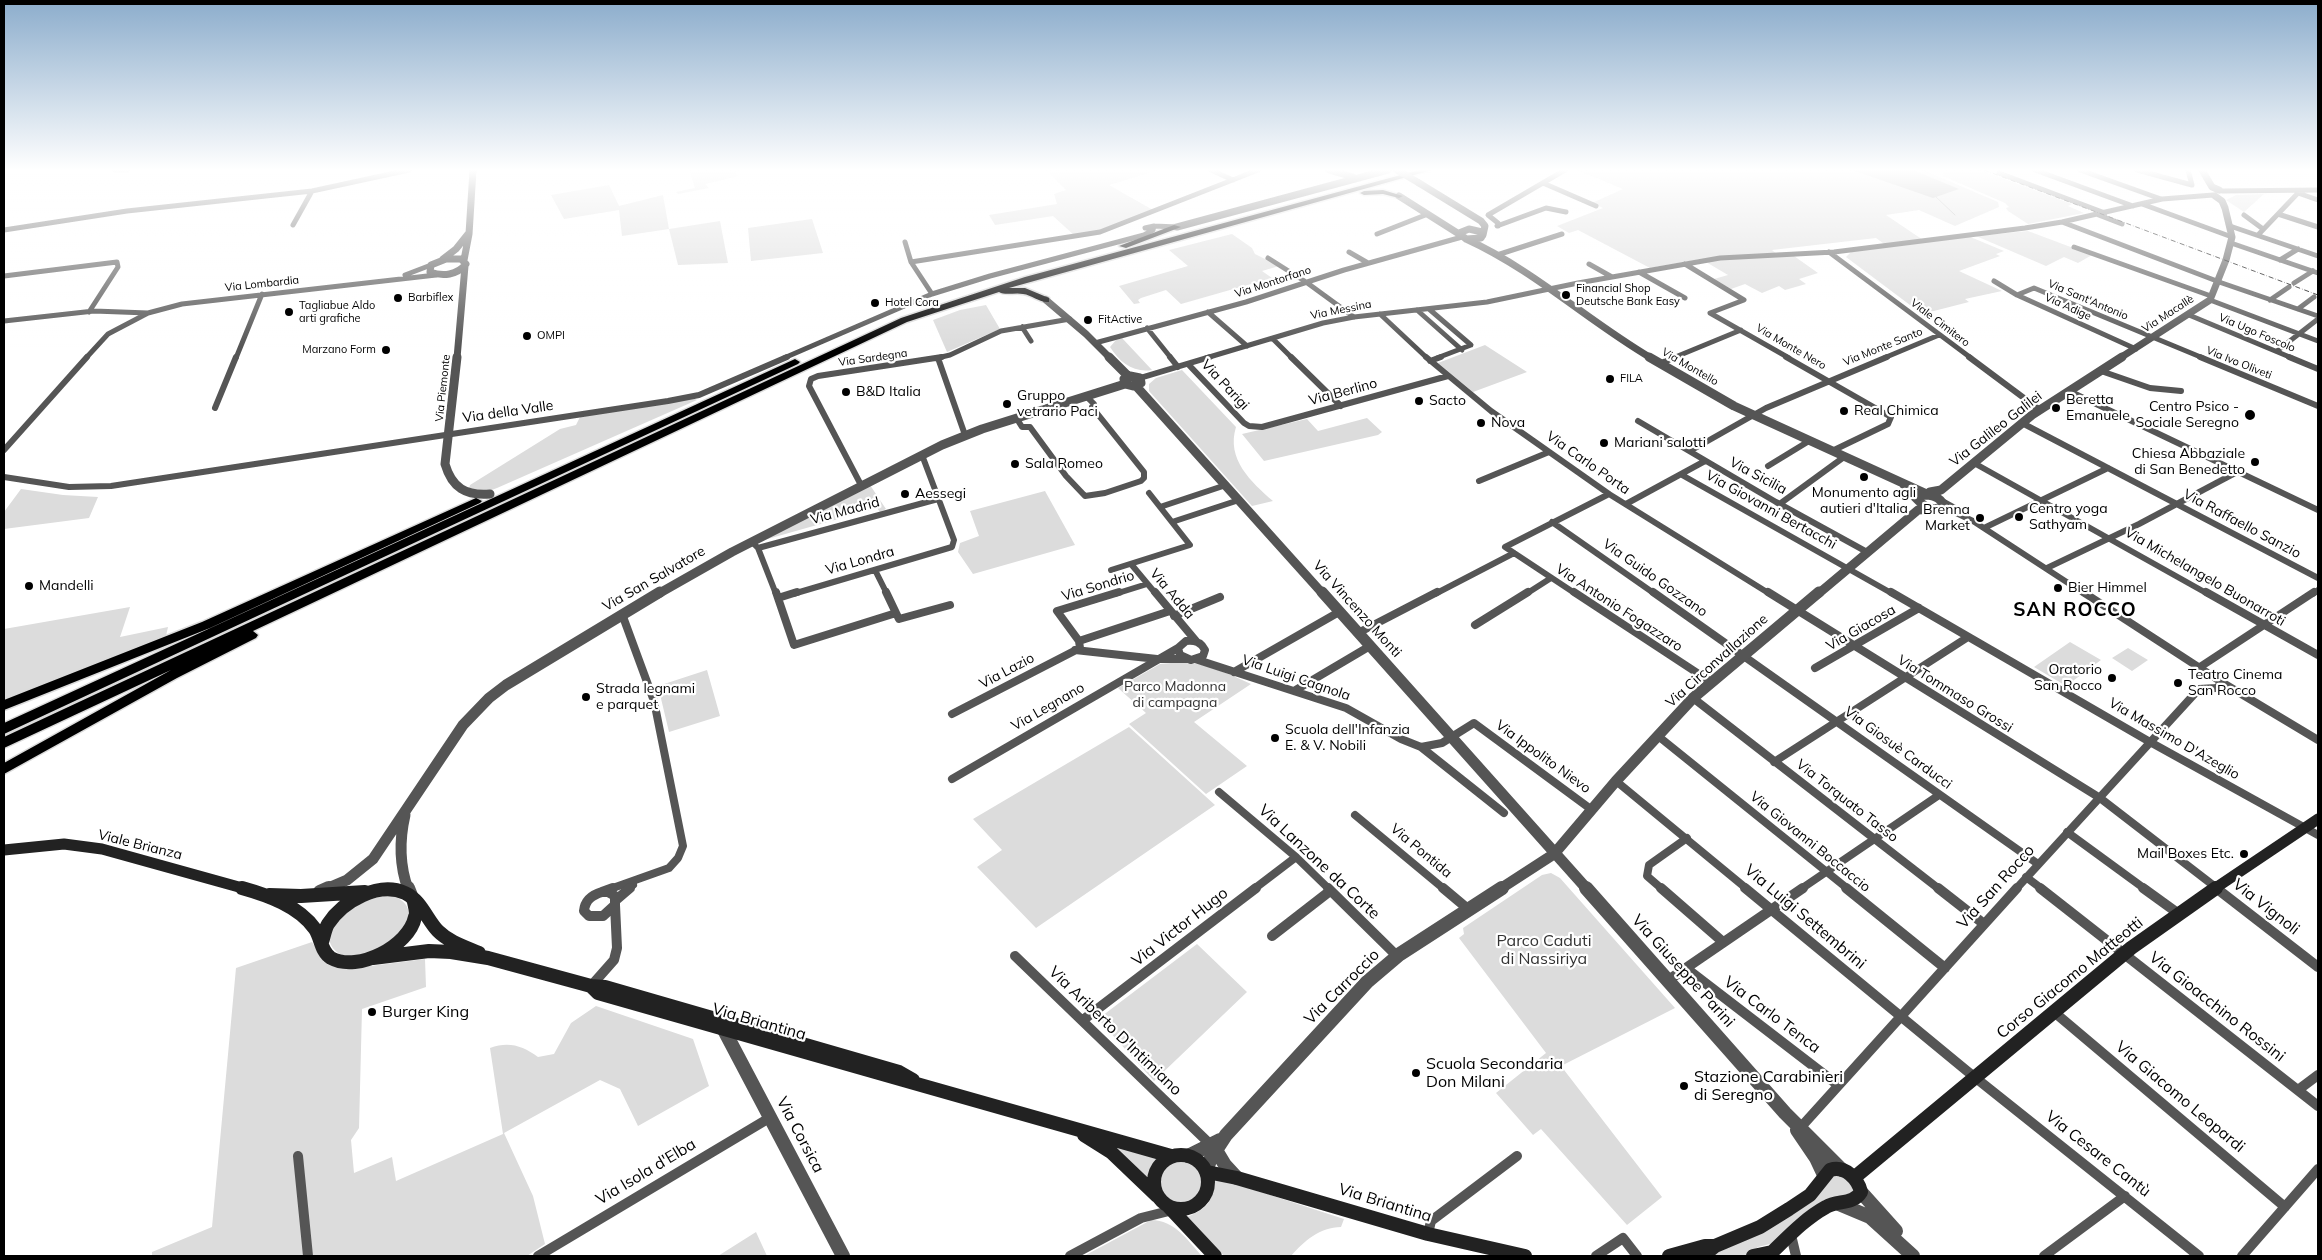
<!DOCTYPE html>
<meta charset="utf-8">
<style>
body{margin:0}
#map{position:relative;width:2322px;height:1260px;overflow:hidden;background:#fff;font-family:Mulish,sans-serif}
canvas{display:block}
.frame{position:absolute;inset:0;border:5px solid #000;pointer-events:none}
</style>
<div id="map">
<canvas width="2322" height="1260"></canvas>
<div class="frame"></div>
</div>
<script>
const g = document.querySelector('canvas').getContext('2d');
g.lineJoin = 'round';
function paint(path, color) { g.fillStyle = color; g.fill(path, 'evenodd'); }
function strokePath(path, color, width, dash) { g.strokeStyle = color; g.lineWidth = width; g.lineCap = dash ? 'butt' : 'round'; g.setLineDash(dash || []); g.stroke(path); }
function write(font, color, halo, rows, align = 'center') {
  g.font = font + ' Mulish,sans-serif'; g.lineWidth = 4.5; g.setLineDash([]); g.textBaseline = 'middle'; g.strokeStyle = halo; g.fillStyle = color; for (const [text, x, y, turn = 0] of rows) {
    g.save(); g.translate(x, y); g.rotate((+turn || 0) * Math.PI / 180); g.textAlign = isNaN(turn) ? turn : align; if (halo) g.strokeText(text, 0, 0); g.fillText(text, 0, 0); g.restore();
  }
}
const green = new Path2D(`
 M689 170H740L735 172 738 176 735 177 705 184 709 188 678 194 676 192 695 188Z
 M1046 170H1055L1061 176 1056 170H1159L1109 185 1153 210 1099 231 1075 236 1053 216 995 225 989 215 1057 204 1054 194 1066 190Z
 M1577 170H1923L1991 199 1998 202 1999 207 1955 226 1919 210 1886 215 1926 242 1968 236 2004 251 1996 254 2000 256 1959 271 2002 291 1965 299 1969 302 1922 314 1846 257 1851 252 1887 246 1876 238 1772 250 1780 257 1794 256 1818 273 1799 279 1806 284 1785 290 1779 286 1762 293 1745 284 1731 289 1714 279 1728 275 1701 259 1650 268 1578 230 1569 233 1557 226 1603 208 1592 203 1623 189Z
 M1944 170H1980L2072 204 2068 206 2084 213 2028 224 2008 211 2006 208 2009 207 2005 203 1943 176Z
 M609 185 619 206 663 195 669 229 720 221 728 263 678 265 669 229 622 236 619 210 564 219 551 195Z
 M2264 194 2244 212 2226 200 2236 195Z
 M812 219 823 253 751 261 748 228Z
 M2028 231 2092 255 2078 263 2064 257 2046 266 1976 236Z
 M1232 234 1252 248 1255 254 1279 266 1262 271 1272 278 1181 304 1166 290 1141 298 1138 300 1140 303 1134 304 1119 286 1188 266 1169 250Z
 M986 305 1000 329 947 352 933 320 960 310Z
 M1122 338 1152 370C1134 373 1120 363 1110 347L1116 340Z
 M1485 345 1527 372 1473 392 1438 363Z
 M1182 370 1236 427C1226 459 1251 482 1273 501L1252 506 1149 391V384L1156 378Z
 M693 398 697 400 497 488 489 491 469 489 470 485 560 429 576 425 580 417Z
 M1367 418 1382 432 1378 435 1264 461 1242 434 1307 419 1318 431Z
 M870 485 886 509 880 512 877 508 764 540Z
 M21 489 63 495 98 497 89 518 4 529V512Z
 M1045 491 1075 545 973 574 958 552 960 543 979 536 970 511Z
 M130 607 120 637 168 627 166 636 73 675 4 699V629Z
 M2070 642 2101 660 2066 686 2034 667Z
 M2128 648 2148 660 2132 671 2112 658Z
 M1182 662C1206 663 1229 674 1251 684L1194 722 1247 766 1206 794 1129 724 1146 713 1118 688 1160 664Z
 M707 670 720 716 669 732 658 686Z
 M1129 727 1215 805 1036 928 977 867 1002 850 973 819Z
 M1551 873 1560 878 1675 1008 1561 1066 1662 1197 1627 1225 1541 1129 1533 1135 1496 1093 1546 1053 1459 938 1464 934 1463 928 1542 875Z
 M390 895C451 914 344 990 329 940 338 906 358 901 390 895Z
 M312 942 324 962 347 969 425 959 426 987 362 1009 359 1128 351 1140 354 1173 392 1157 396 1181 503 1134 490 1048C509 1041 523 1046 538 1057L554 1054 571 1023 596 1006 693 1039 709 1086 638 1126 620 1089 600 1080 504 1133 533 1196 545 1244 527 1256H152V1252L212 1227 236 968Z
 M1197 944 1247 992 1154 1081 1098 1019Z
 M1094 1137 1161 1156 1149 1176 1148 1184Z
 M1159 1183a22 22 0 1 1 44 0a22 22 0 1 1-44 0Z
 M1842 1174 1857 1190 1778 1242 1758 1247 1746 1256H1708L1827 1177Z
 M1215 1177 1344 1219 1341 1227C1320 1227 1304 1241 1291 1256H1224L1187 1217C1210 1207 1212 1202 1215 1177Z
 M1151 1220C1175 1220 1187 1240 1202 1256H1084Z
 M756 1232 767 1256H718Z`);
const water = new Path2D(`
 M1852 170H1913L1959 189 1933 198Z`);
const stream = new Path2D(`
 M1936 197 1955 215`);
const minorFar3 = new Path2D(`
 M115 170H127
 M1211 170 1233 180
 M2035 170 2133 206
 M2080 170 2161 199
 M2137 170 2192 185 2188 170
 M1999 173 2105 213
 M1543 183 1596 206
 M2222 191 2318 190
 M2298 193 2318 200
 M2142 204 2232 237
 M2096 214 2122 224
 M2278 214 2318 227
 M2244 215 2263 229
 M2062 222 2222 283 2318 316
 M293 225 312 191
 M1497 226 1546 208 1566 212
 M1498 226V223L1488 215 1565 170
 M2230 226 2318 256
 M1145 228 1154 226 1177 227
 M4 230 127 211 312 191 409 170
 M1377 234 1428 214
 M2258 235 2298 193 2297 191
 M905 242 911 262 932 294 990 276 1144 235 1153 230 1154 226
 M2231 243 2318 273
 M2074 247 2211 296
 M1349 252 1368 263
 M1829 252 1971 358
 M1497 255 1562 234
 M1268 258 1306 282 1354 317
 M2280 260 2298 249
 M911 262 1100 232 1258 170
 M1589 264 1612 277
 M1685 264 1744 300 1710 313 1789 358
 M1639 272 1685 298
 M405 275 431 265
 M4 276 117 262 118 267 89 312
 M1994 281 2017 295 2136 349
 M2294 283 2313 271
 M2017 295 2034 288 2203 358
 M2210 300 2318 341
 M2270 300 2289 287
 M1429 309 1471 345 1437 358
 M2298 309 2314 297
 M1417 310 1462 350
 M1208 312 1247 346
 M1380 314 1427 358
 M2189 315 2292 358
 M4 321 94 311 148 313
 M1022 327 1031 341
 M1147 328 1171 358
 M1273 339 1292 358
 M1095 343 1246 302 1344 270 1462 237
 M2277 351 2318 319
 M86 358 108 334 148 313 182 304 436 275
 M236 358 262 294
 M784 358 932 294
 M937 358 950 355 1001 331 1070 319
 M1206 358 1323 323 1354 317 1487 302 1578 283 1720 258 1834 252 2025 228 2062 222 2162 199 2213 195
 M1673 358 1741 330
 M1884 358 1939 335`);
const minorFar2 = new Path2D(`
 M1170 357 1178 367
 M1291 357 1341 406
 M1426 357 1491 411 1609 494 1770 594
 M1786 357 1891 417 1888 424 1832 451
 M1969 357 2040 410
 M2200 357 2318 406
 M2289 357 2318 369
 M938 358 965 435
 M1430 361 1441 357
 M1661 363 1676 357
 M1188 364 1244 423 1249 426 1262 427 1448 376
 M2101 371 2150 388 2181 391
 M1140 378 1210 357
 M2069 391 2318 510
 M215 408 236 357
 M1017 419 1022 427H1030L1066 476 1085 496 1105 493 1141 481 1144 478V472L1092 407 1094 404 1087 397
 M1638 421 1776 502 1867 552
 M2022 423 2318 578
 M4 450 87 357
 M1690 451 1766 408 1887 357
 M1974 463 2208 594
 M1768 466 1809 441
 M1682 475 1893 594
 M4 477 69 487 111 486 668 401 699 395 787 357
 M1479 481 1549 452
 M861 485 809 386 811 379 818 376 942 357
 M1942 501 1962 512
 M1781 503 1844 457
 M1626 504 1705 461
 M1160 507 1226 485
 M1939 509 1954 512 1973 521 2085 594
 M1172 522 1239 500
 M1552 522 1655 594
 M1984 528 2108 468
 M752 542 758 548 776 594
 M758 548 938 499
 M1131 564 1156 594
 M2047 568 2139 524 2237 472
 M875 570 887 594
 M1111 570 1190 545 1149 493
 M793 594 952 547 954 540 922 455
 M1115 594 1147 584
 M1435 594 1514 553
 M1526 594 1551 578
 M1576 594 1505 547 1609 494
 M2313 594 2318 590`);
const minorFar1 = new Path2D(`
 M776 592 778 598 797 592
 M1155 592 1196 641
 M1574 592 1711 682
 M1653 592 2038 864
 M1768 592 2100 798 2218 889
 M1891 592 2150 742 2318 835
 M2083 592 2223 683 2318 740
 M2206 592 2318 655
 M778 598 794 645 896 613 886 592
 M896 613 899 619 950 605
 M1174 616 1220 597
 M1475 625 1528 592
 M1358 633 1437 592
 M1079 641 1170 611
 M1186 641C1195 640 1201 642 1205 650L1203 656 1191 660 1180 655 1178 648Z
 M1075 650 1157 659H1188
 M1195 659 1346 708 1401 739 1421 747 1504 813
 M2200 667 2314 592
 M1815 668 1919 608
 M1234 672 1339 612
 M1294 691 1370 646
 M1693 698 1939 889
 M952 714 1080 648 1079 641 1057 611 1119 592
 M1658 736 1848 889
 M1421 747 1442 743 1474 723 1592 810
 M1774 762 1968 637
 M952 779 1178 648
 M1616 781 1747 889
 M1219 792 1296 857 1329 889
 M1355 815 1444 889
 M2067 832 2145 889
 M2026 877 2042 889
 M610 889 669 868 678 858 683 846 654 701 622 614
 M628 889 633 885
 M1254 889 1296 857
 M1662 889 1647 876 1649 865 1687 838
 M1801 889 1939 795
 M2016 889 2199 689 2216 688 2223 683`);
const minor = new Path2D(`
 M1328 888 1397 956
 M1443 888 1468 909
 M1661 888 1723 942
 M1745 888 1967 1071 2199 1256
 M1846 888 1945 968
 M1938 888 1984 924
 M2040 888 2318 1106
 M2143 888 2179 914
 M2216 888 2318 967
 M602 892 613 888
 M602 892H608L615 896V905L603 916H589L584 911C585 900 592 895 602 892Z
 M616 900 630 888
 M1272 936 1330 891
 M1015 956 1211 1145
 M1687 969 1838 1085
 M1667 981 1803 888
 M591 986 614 960 617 948 615 905
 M2054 1012 2285 1207
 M1083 1020 1256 888
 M2298 1090 2318 1075
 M1801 1127 2017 888
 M298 1156 308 1256
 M1428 1234 1431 1221 1517 1156
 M1791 1235 1796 1256
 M538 1256 771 1117
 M1070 1256 1141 1218 1173 1210
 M1596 1256 1623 1238 1637 1256
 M2044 1256 2125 1196
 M2242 1256 2318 1169`);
const tertiaryFar3 = new Path2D(`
 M1329 170 1353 177
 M2202 170 2212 187 2219 190
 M1419 183 1481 221 1485 226 1483 235
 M1399 196 1459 234
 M1177 227 1388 170
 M1469 229 1482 232 1483 235 1481 238 1466 239 1459 233Z
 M1466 239C1534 270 1588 321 1651 358
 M443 259 456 249 468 234
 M446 259H461L466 264C457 275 443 277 430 272L431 265Z
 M464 260 469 234 473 170
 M1046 300 1086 334 1110 358
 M457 358 465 266
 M2120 358 2210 300 2226 260 2232 237 2225 208 2222 201 2215 196`);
const tertiaryFar2 = new Path2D(`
 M457 357 445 464C452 488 466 496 490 494
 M1109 357 1128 376
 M1649 357 1734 406 1929 495
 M1130 376 1140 378 1141 383 1133 386 1125 384 1124 379Z
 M1136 386 1323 594
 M1904 485C1915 496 1926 516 1944 506 1940 496 1931 495 1922 495L1918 500
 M1930 495V492L1941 490 2032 415 2122 357
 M658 594 732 552 942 445 982 429 1125 384
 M1818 594 1918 510 1932 509`);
const tertiaryFar1 = new Path2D(`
 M1322 592 1587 889
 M405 815C399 841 399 864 408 889
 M326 889 347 880 373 859 463 725 489 698 506 685 660 592
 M1500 889 1554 854 1616 781 1693 698 1819 592`);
const tertiary = new Path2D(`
 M408 888 412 898
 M1586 888 1785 1113 1842 1170
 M320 892 329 888
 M724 1030 843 1256
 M1797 1130 1816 1158 1824 1175
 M1216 1150 1225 1165 1237 1178
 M1188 1156 1220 1140
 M1206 1171 1211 1158 1226 1135 1367 982 1400 954 1502 888
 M1861 1192 1896 1231
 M1839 1204 1870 1217 1913 1256`);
const secondaryFar1 = new Path2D(`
 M4 850 64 844 102 849 246 889
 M2214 889 2318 819`);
const secondary = new Path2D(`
 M242 888C267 895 299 906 315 929 321 938 321 952 331 958 358 973 409 946 415 917 417 913 415 907 414 902
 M269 895 301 896 365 892
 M322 942C324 936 325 929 328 924 343 901 379 881 405 893 421 900 427 920 438 931 449 942 465 947 479 953
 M373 958 429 951 451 952 488 958 591 986 605 987 899 1072 913 1080
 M591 986 598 993C789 1049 980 1101 1171 1156
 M1084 1135 1111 1152 1157 1196
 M1154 1182a27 27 0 1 1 54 0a27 27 0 1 1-54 0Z
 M1207 1172 1237 1178 1428 1234 1525 1256
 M1855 1177 2131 948 2216 888
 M1169 1207 1215 1256
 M1669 1256 1705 1246H1715
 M1703 1256 1715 1246 1760 1227 1789 1209 1810 1195 1830 1170C1845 1165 1858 1179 1861 1192 1853 1205 1838 1200 1826 1207 1804 1219 1786 1239 1768 1256
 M1753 1256 1772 1252`);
const trunk = new Path2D(`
 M1419 170H1432L1009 288H1025L1049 298V302C1040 303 1032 295 1023 294 1015 292 1006 296 999 292L907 322 253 631 258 635 256 638 177 678 4 774V763L171 670 4 748V737L901 318 1025 277Z
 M1383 190 1403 196 1399 198 1383 194 1364 195 1360 193 1364 191Z
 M1174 225 1181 227 1126 248 1119 246Z
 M795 359 800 362 798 364 4 734V723Z
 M476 498 482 501 480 503 210 628 4 710V700L202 622Z`);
const rail = new Path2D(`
 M1984 170 2318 295`);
const tertiaryBridge = new Path2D(`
 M1397 170 1419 183`);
const markers = [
 [1566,295,5,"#000"],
 [398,298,5,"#000"],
 [875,303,5,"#000"],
 [289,312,5,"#000"],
 [1088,320,5,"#000"],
 [527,336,5,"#000"],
 [386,350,5,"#000"],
 [1610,379,5,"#000"],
 [846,392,5,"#000"],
 [1419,401,5,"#000"],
 [1007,404,5,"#000"],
 [2056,408,5,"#000"],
 [1844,411,5,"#000"],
 [2250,415,6,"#000"],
 [1481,423,5,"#000"],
 [1604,443,5,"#000"],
 [2255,462,5,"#000"],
 [1015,464,5,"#000"],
 [1864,477,5,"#000"],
 [905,494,5,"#000"],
 [2019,517,5,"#000"],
 [1980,518,5,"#000"],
 [29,586,5,"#000"],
 [2058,588,5,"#000"],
 [2112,678,5,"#000"],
 [2178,683,5,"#000"],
 [586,697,5,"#000"],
 [1275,738,5,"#000"],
 [2244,854,5,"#000"],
 [372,1012,5,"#000"],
 [1416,1073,5,"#000"],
 [1684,1086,5,"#000"]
];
const farStreetnames = [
 ["Via Montorfano",1273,282,-18],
 ["Via Lombardia",262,284,-6],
 ["Via Sant'Antonio",2088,300,23],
 ["Via Adige",2068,307,24],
 ["Via Messina",1341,310,-11],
 ["Via Macallè",2168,314,-33],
 ["Viale Cimitero",1940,323,37],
 ["Via Ugo Foscolo",2257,333,23],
 ["Via Monte Nero",1791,347,30],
 ["Via Monte Santo",1883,347,-22],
 ["Via Sardegna",873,358,-8],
 ["Via Ivo Oliveti",2239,363,22],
 ["Via Montello",1690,367,30],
 ["Via Piemonte",443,388,-84]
];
const farPoinames = [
 ["Financial Shop",1576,289],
 ["Deutsche Bank Easy",1576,302],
 ["Barbiflex",408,298],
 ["Hotel Cora",885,303],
 ["Tagliabue Aldo",299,306],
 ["arti grafiche",299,319],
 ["FitActive",1098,320],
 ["OMPI",537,336],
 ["Marzano Form",376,350,"right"],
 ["FILA",1620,379]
];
const streetNames = [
 ["Via Parigi",1225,385,47],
 ["Via Berlino",1343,392,-15],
 ["Via della Valle",508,412,-8],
 ["Via Galileo Galilei",1996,429,-38],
 ["Via Carlo Porta",1588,463,35],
 ["Via Sicilia",1758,476,28],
 ["Via Giovanni Bertacchi",1771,510,29],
 ["Via Madrid",845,511,-15],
 ["Via Raffaello Sanzio",2242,524,28],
 ["Via Londra",860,561,-16],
 ["Via Michelangelo Buonarroti",2205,577,30],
 ["Via Guido Gozzano",1655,578,35],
 ["Via San Salvatore",654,579,-30],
 ["Via Sondrio",1098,586,-17],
 ["Via Adda",1172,594,50],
 ["Via Antonio Fogazzaro",1619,608,33],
 ["Via Vincenzo Monti",1357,609,48],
 ["Via Giacosa",1861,628,-30],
 ["Via Circonvallazione",1717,661,-42],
 ["Via Lazio",1007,671,-28],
 ["Via Luigi Cagnola",1296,678,19],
 ["Via Tommaso Grossi",1955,694,32],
 ["Via Legnano",1048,707,-30],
 ["Via Massimo D'Azeglio",2174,739,30],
 ["Via Giosuè Carducci",1898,748,36],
 ["Via Ippolito Nievo",1543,757,36],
 ["Via Torquato Tasso",1847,801,38],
 ["Via Giovanni Boccaccio",1810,842,39],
 ["Viale Brianza",140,845,14],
 ["Via Pontida",1421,851,40]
];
const poiNames = [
 ["B&D Italia",856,392],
 ["Gruppo",1017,396],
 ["vetrario Paci",1017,412],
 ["Beretta",2066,400],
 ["Emanuele",2066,416],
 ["Sacto",1429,401],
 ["Centro Psico -",2239,407,"right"],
 ["Sociale Seregno",2239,423,"right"],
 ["Real Chimica",1854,411],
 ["Nova",1491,423],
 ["Mariani salotti",1614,443],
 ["Chiesa Abbaziale",2245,454,"right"],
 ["di San Benedetto",2245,470,"right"],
 ["Sala Romeo",1025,464],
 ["Monumento agli",1864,493,"center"],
 ["autieri d'Italia",1864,509,"center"],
 ["Aessegi",915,494],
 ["Centro yoga",2029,509],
 ["Sathyam",2029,525],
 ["Brenna",1970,510,"right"],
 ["Market",1970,526,"right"],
 ["Mandelli",39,586],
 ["Bier Himmel",2068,588],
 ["Oratorio",2102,670,"right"],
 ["San Rocco",2102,686,"right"],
 ["Teatro Cinema",2188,675],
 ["San Rocco",2188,691],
 ["Strada legnami",596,689],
 ["e parquet",596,705],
 ["Scuola dell'Infanzia",1285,730],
 ["E. & V. Nobili",1285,746],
 ["Mail Boxes Etc.",2234,854,"right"]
];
const parkNames = [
 ["Parco Madonna",1175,687],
 ["di campagna",1175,703]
];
const nearStreetnames = [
 ["Via Lanzone da Corte",1319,862,43],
 ["Via San Rocco",1996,887,-48],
 ["Via Vignoli",2266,907,38],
 ["Via Luigi Settembrini",1805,917,40],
 ["Via Victor Hugo",1180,927,-38],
 ["Via Giuseppe Parini",1683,971,48],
 ["Corso Giacomo Matteotti",2070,978,-39],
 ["Via Carroccio",1342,987,-45],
 ["Via Gioacchino Rossini",2217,1007,38],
 ["Via Carlo Tenca",1772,1015,37],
 ["Via Briantina",759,1022,16],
 ["Via Ariberto D'Intimiano",1115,1031,44],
 ["Via Giacomo Leopardi",2180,1097,40],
 ["Via Corsica",800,1135,62],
 ["Via Cesare Cantù",2098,1154,38],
 ["Via Isola d'Elba",646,1172,-31],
 ["Via Briantina",1385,1203,17]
];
const nearParknames = [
 ["Parco Caduti",1544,941],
 ["di Nassiriya",1544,959]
];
const nearPoinames = [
 ["Burger King",382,1012],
 ["Scuola Secondaria",1426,1064],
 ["Don Milani",1426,1082],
 ["Stazione Carabinieri",1694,1077],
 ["di Seregno",1694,1095]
];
const districtNames = [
 ["SAN ROCCO",2075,610]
];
paint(green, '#dcdcdc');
paint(water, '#a3a3a3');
strokePath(stream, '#a3a3a3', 1);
strokePath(trunk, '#dbdbdb', 3);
strokePath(minorFar3, '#555', 5);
strokePath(minorFar2, '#555', 6);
strokePath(minorFar1, '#555', 8);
strokePath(minor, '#555', 10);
strokePath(tertiaryFar3, '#555', 7);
strokePath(tertiaryFar2, '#555', 9);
strokePath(tertiaryFar1, '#555', 11);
strokePath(tertiary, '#555', 14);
strokePath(secondaryFar1, '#222', 11);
strokePath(secondary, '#222', 14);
paint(trunk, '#000');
strokePath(rail, '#000', 1, [5, 2, 0.5, 2]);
strokePath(tertiaryBridge, '#555', 7);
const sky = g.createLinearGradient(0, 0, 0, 347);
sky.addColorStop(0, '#8cadcc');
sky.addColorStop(0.49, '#fff');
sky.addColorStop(1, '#ffffff00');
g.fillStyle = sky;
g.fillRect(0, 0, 2322, 347);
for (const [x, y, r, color] of markers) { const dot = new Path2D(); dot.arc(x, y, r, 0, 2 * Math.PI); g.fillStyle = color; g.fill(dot); strokePath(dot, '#fff', 2); }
write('11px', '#000', '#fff', farStreetnames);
write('11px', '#000', '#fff', farPoinames, 'left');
write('14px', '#000', '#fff', streetNames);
write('14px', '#000', '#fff', poiNames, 'left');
write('14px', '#333', '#fff', parkNames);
write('16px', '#000', '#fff', nearStreetnames);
write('16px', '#333', '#fff', nearParknames);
write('16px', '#000', '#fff', nearPoinames, 'left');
g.letterSpacing = '1px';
write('bold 19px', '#000', '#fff', districtNames);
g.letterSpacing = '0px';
</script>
